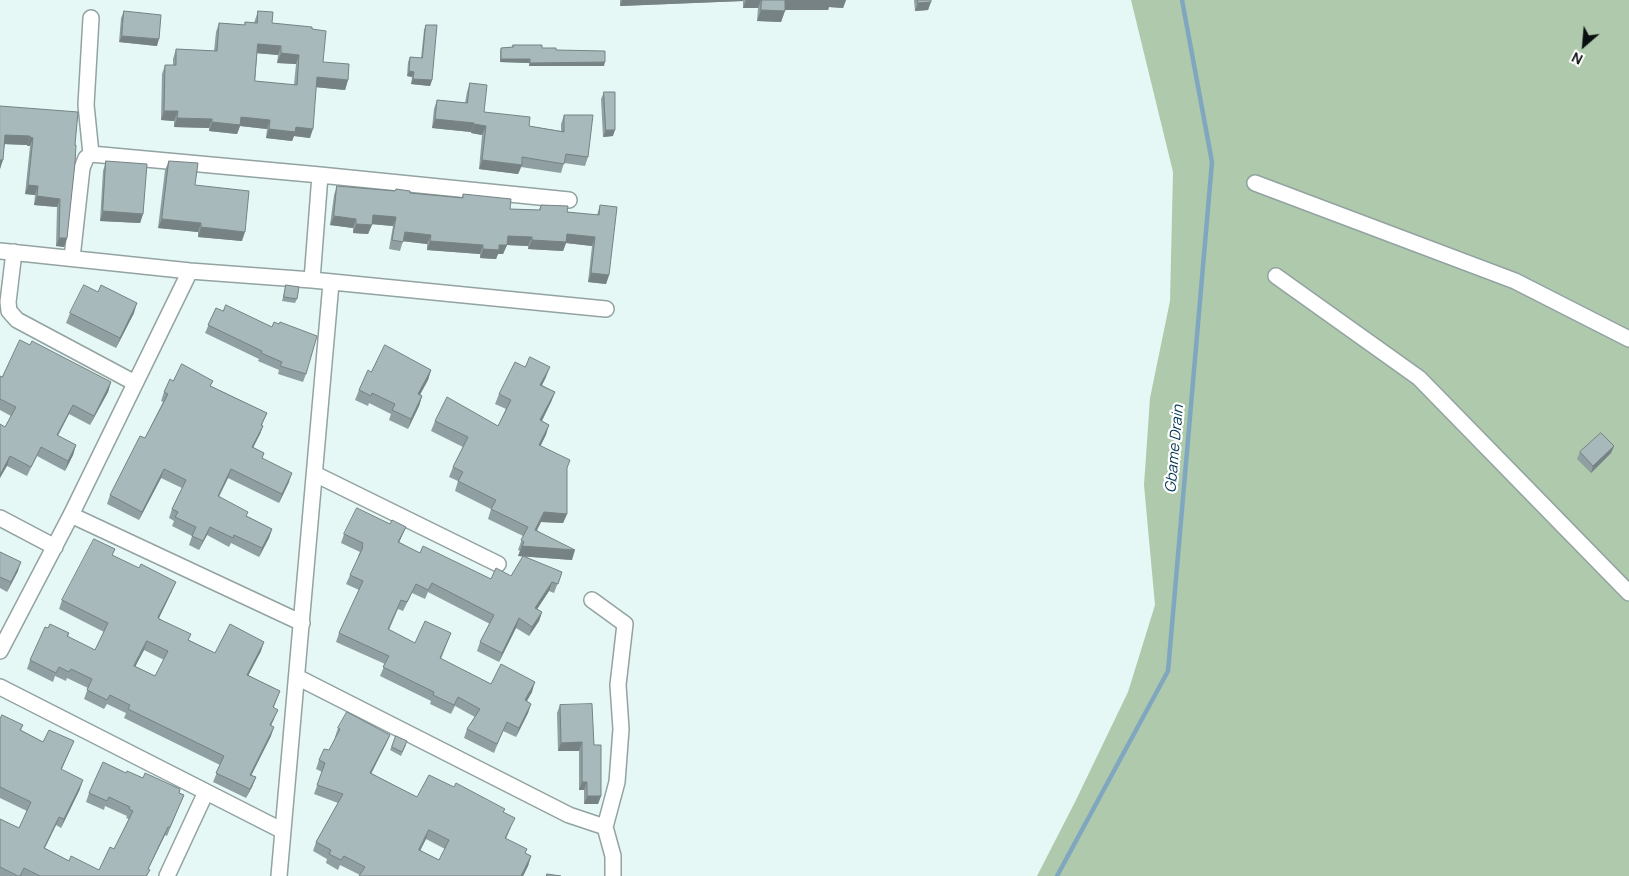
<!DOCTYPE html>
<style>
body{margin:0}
#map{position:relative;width:1629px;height:876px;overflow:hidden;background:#e6f8f6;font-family:Manrope,sans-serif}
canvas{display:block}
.north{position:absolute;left:1559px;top:20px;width:50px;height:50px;-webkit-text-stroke:4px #fff;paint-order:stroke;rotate:207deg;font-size:14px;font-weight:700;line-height:20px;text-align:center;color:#0a100f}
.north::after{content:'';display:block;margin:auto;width:18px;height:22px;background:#0a100f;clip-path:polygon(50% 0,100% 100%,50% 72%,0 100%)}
</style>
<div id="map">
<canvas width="1629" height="876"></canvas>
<div class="north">N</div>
</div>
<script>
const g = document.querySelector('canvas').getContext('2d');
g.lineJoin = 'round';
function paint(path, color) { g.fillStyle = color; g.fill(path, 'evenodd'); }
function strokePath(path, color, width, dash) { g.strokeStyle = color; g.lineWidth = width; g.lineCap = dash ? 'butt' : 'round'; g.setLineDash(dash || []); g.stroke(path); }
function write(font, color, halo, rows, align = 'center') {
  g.font = font + ' Manrope,sans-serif'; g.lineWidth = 4.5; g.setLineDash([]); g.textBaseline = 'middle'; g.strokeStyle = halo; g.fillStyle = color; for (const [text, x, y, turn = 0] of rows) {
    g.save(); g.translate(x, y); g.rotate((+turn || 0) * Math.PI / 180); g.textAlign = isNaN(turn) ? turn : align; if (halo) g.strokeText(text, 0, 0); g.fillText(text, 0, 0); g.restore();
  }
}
const green = new Path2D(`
 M1131 0H1629V876H1037L1075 802 1128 692 1155 605 1144 485 1150 398 1170 301 1173 172Z`);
const stream = new Path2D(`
 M1057 876 1168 671 1212 162 1182 0`);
const street = new Path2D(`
 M91 154 86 105 91 18
 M1255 183 1515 281 1629 339
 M0 251 190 271 312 280 606 309
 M14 252 8 302 9 311 17 320 135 383
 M72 258 82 168 86 158 91 154 320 175 569 200
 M1276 276 1419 378 1629 593
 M312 280 320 175
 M315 474 498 564
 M71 515 302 623
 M0 518 55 547
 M592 600 625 624 618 685 621 729 617 782 605 827
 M0 651 71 515 190 271
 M297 677 569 815 605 827 613 856V876
 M0 687 283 831
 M167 876 206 792
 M279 876 331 283`);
const wall = new Path2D(`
 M620 0H846L843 8 829 7 828 10H785L781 22 757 21 758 8H743V1L620 6Z
 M914 0H931L928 10 915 11Z
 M124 11 157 46 119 42 121 18Z
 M258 11 272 23 312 29 323 62 348 80 345 90 316 87 310 138 294 136 292 141 266 138 267 129 240 126 237 134 209 131V128L174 127V121L161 120 162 74 165 65H173V59L176 49 214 51 216 32 219 23 244 25 245 22 254 23ZM257 53 278 55 277 63 296 64 294 85 255 81Z
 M426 25 432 80 430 86 411 84 412 77 407 76 408 62 410 57 421 58 424 30Z
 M513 45 542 48 604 66H529V63L500 62V51L501 48 512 47Z
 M470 83 484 112 529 126 561 131V124L564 115 588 157 585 166 564 163 561 173 521 167 518 174 479 169 482 135 471 133V132L432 128 434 109 437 100 465 103 467 92Z
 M604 92 613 136 603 137 601 99Z
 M0 106 75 145 67 238 64 247 56 246 57 207 34 205 35 195 25 194 30 146H27V145L5 144 0 169Z
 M106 161 143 214 140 223 100 221 103 171Z
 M169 161 242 241 198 237V232L158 228 165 170Z
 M337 186 462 198 463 194 510 209 539 210 541 205 567 212 597 215 600 205 609 275 606 284 588 282 592 246 566 243 563 251 528 249V246L507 245 503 254H498L496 259 480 258V254L427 250V244L403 241 400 251 389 249 393 226 372 224 368 234 353 233V228L330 225 334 195Z
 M286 285 297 299 295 303 282 301Z
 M216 308 306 374 303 382 278 374 279 370 258 361 259 359 205 333Z
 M70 313H134L116 348 66 323Z
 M431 370 428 380 420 394 422 396 419 406 408 429 389 420 391 414 369 403 368 406 355 400 359 390 371 372Z
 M0 376 2 377 111 382 108 392 90 425 69 414 58 436 76 445 73 455 65 471 37 456 27 476 7 466 5 427 11 416 0 410Z
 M546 377 542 385 555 392 551 402 542 421 549 425 540 446 567 470V514L563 523 541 522 537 530 572 560 518 556 520 551 518 550 523 536 488 519 491 509 455 491 458 481 449 477 453 467 463 447 431 431 435 421 498 426 506 409 495 404 499 394Z
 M173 381 211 386 267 413 262 425 263 426 260 434 253 447 264 453 262 458 289 482 279 503 228 478 219 497 247 516 272 529 269 538 259 557 231 543 229 547 207 535 199 550 189 545 192 536 172 526 174 521 169 518 172 509 182 488 161 478 139 520 107 504 110 495 145 438 163 402 161 401 164 392Z
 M1614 446 1611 453 1591 473 1577 459 1580 452Z
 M390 524 406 527 399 542 420 553 491 579 511 576 562 572 554 593 549 591 537 609 542 612 539 621 529 636 516 628 499 662 477 651 480 642 490 624 428 592 425 599 412 593 403 611 398 609 389 630 415 643 451 633 441 659 491 684 532 692 527 701 531 704 528 713 516 737 503 731 494 753 464 738 467 729 475 717 455 706 451 714 430 704 431 701 380 676 385 664 336 642 339 633 359 590 346 584 350 575 359 556H358L360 552 341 543 344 534Z
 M115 549 112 555 172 591 159 618 189 640 215 653 261 651 248 675 280 691 274 707V719L271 725V736L251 775 256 777 252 787 246 798 213 782 220 765 124 718 126 713 107 704 104 709 84 699 88 688 67 678 66 681 55 676 53 682 27 669 30 660 48 628 69 633 68 637 95 650 104 632 59 609 62 600ZM144 650 164 660 155 676 135 666Z
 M0 552 18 571 7 592 0 588Z
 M560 705 594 745 601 796 598 804H584V790H579V751H558L557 713Z
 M0 720 23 725 21 730 43 742 70 750 61 770 80 789 61 828 56 825 45 848 69 861 99 870 114 849 129 819 126 818 127 816 105 806 104 810 86 802 89 793 126 773 143 778 184 795 167 836 165 835 148 869 150 870 147 876H0V819L19 828 27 811 0 798Z
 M338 728 390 735 386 744 371 773 417 797 503 812 511 827 506 839 527 849 525 853 531 856 528 866 523 876H359L360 875 340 865 338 870 326 863 327 859 313 851 316 842 338 803 314 794 322 772 316 769 319 760 329 750 336 737H335ZM426 839 445 849 439 860 420 850Z
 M396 736 406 745 401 756 390 750Z`);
const shadedWall = new Path2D(`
 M622 0H743V1L620 6Z
 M746 0H761L758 8H743Z
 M785 0H846L843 8 829 7 828 10H782Z
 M931 2 928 10 915 11 918 3Z
 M761 10 785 11 781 22 757 21Z
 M122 36 159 39 157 46 119 42Z
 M258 44 281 46 278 55 254 53Z
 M281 53 299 55 296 64 277 63Z
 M501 59H530L529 63 500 62Z
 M605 62 604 66H529L530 63Z
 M409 71 414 72 412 77 407 76Z
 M317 77 348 80 345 90 314 87Z
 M413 79 432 80 430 86 411 84Z
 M164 111H178L174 121 161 120Z
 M241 117 270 120 267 129 240 126 237 134 209 131 212 122Z
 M177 118 212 119 209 128 174 127Z
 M435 119 474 123 471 132 432 128Z
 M474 124 486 126 482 135 471 133Z
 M296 127 313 129 310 138 294 136 292 141 266 138 269 129Z
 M606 130H615L613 136 603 137Z
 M5 135 30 136 27 145 2 144Z
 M30 137 33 138 30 146H27Z
 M0 160H3L0 169Z
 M482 160 522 165 518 174 479 169Z
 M28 185 38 186 35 195 25 194Z
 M37 196 60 199 57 207 34 205Z
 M103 211 143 214 140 223 100 221Z
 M373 215 396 217 393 226 370 224Z
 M334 216 356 219 353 228 330 225Z
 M162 219 201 223 198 232 158 228Z
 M356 224 372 225 368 234 353 233Z
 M201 227 245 232 242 241 198 237Z
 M405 232 431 235 427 244 401 241Z
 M567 234 595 237 592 246 566 243 563 251 528 249 532 240Z
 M508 236 532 237 528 246 507 245 503 254H498L496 259 480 258 483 249 499 245Z
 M59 238H67L64 247 56 246Z
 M430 241 483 245 480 254 427 250Z
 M591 273 609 275 606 284 588 282Z
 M137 303 134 313 116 348 120 338Z
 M550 367 546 377 537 395 540 385Z
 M431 370 428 380 415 404 418 394Z
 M111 382 108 392 90 425 94 416Z
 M555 392 551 402 537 430 540 420Z
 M422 396 419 406 408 429 411 419Z
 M73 405 69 414 53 444 57 435Z
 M549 425 546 435 536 455 539 445Z
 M263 426 260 434 249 456 252 447Z
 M76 445 73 455 65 471 68 461Z
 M1614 446 1611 453 1591 473 1593 466Z
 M10 456 7 466 0 478V475Z
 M164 469 161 478 139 520 142 512Z
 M231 469 228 478 214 505 218 496Z
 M292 473 289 482 279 503 282 494Z
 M544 512 567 514 563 523 541 522 532 540 535 530Z
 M210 527 207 535 199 550 203 541Z
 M406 527 402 536 395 551 398 542Z
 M272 529 269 538 259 557 262 548Z
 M522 546 575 550 572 560 518 556Z
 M21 562 18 571 7 592 11 582Z
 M176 582 172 591 155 626 158 617Z
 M552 582 549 591 532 617 535 608Z
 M542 612 539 621 529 636 532 627Z
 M519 618 516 628 499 662 502 653Z
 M147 641 144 650 131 675 134 666Z
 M264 642 261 651 244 684 247 675Z
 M535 682 532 692 522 709 525 700Z
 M531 704 528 713 516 737 519 728Z
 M278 710 274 719 267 734 270 725Z
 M274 727 271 736 247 784 250 775Z
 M390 735 386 744 367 782 370 773Z
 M74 741 70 750 58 778 61 769Z
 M582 742 579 751H558L561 743Z
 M256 777 252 787 246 798 250 789Z
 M83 780 80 789 61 828 64 819Z
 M582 782H587L584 790H579Z
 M587 796H601L598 804H584Z
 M59 817 56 825 40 857 44 848Z
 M168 827 165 835 145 876 148 869Z
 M429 830 426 839 416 859 419 850Z
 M531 856 528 866 523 876H521Z`);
const building = new Path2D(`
 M762 0H785V11L761 10Z
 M918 0H931V2L918 3Z
 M124 11 161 15 159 39 122 36Z
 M258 11 273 12 272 23 312 27V29L326 31 323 62 349 64 348 80 317 77 313 129 296 127 295 132 269 129 270 120 241 117 240 125 212 122V119L177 118 178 111H164L165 65H176V49L217 51 219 23 245 25V22L257 23ZM258 44 281 46V53L299 55 297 85 255 81Z
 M426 25H437L432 80 413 79 414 72 409 71 410 57 422 58Z
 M513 45H542V48H556V50L605 51V62L530 63V59H501V48L513 47Z
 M470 83 487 85 484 112 530 117 529 126 564 132V115H593L588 157 566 154 564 164 522 157V165L482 160 486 126 474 124V123L435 119 437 100 467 103Z
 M604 92H615V130H606Z
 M0 106 78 112 75 145H76L75 163 67 238H59L60 199 37 196 38 186 28 185 33 138 30 137V136L5 135 3 160H0Z
 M106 161 147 164 143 214 103 211Z
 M169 161 198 163 195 185 249 191 245 232 201 227V223L162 219Z
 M337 186 395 191 396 189 410 191V193L463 198V194L511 199 510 209 540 210 541 205 568 206 567 212 599 215 600 205 617 207 609 275 591 273 595 237 567 234 566 242 532 240V237L508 236 507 245H499V250L483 249V245L430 241 431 235 405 232 403 242 392 240 396 217 373 215 372 225 356 224V219L334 216Z
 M84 285 98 292 101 285 137 303 120 338 70 313Z
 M286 285 299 287 297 299 284 297Z
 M226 305 272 327 274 322 279 324 280 322 317 336 306 374 280 366 282 362 261 353 262 351 208 325 216 308 223 311Z
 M20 340 30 345 32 341 111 382 94 416 73 405 57 435 76 445 68 461 41 447 31 467 10 456 0 475V424L5 427 16 407 0 399V376L2 377Z
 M385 345 431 370 418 394 422 396 411 419 392 410 395 404 372 393 371 396 359 390 368 370 371 372Z
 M530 357 550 367 540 385 555 392 540 420 549 425 539 445 570 460 567 468V514L544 512 535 530 575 550 522 546 524 542 521 540 528 527 491 509 496 500 458 481 463 472 453 467 468 437 435 421 447 397 498 426 511 400 499 394 515 362 525 367Z
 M182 364 213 381 210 386 267 413 261 425 263 426 252 447 264 453 262 458 292 473 282 494 231 469 218 496 248 512 246 516 272 529 262 548 234 535 233 538 210 527 203 541 192 536 196 527 175 517 178 512 172 509 186 480 164 469 142 512 110 495 140 436 145 438 168 394 164 392 170 379 173 381Z
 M1601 433 1614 446 1593 466 1580 452Z
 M357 508 390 524 392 520 406 527 398 542 420 553 423 546 491 579 496 568 511 576 523 556 562 572 558 584 552 582 535 608 542 612 532 627 519 618 502 653 480 642 494 615 432 583 428 590 416 584 407 602 401 600 388 629 415 643 425 621 451 633 440 658 491 684 501 664 535 682 525 700 531 704 519 728 507 722 497 744 467 729 480 709 458 697 454 705 433 695 434 692 383 667 389 656 339 633 363 581 350 575 363 547H362L363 543 344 534Z
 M94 539 115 549 112 555 139 568 141 564 176 582 158 617 159 619 191 634 188 640 215 653 230 624 264 642 247 675 280 691 273 707 278 710 270 725 274 727 250 775 256 777 250 789 216 773 224 756 128 709 130 705 110 695 107 700 87 690 92 679 71 669 69 672 59 667 56 673 30 660 45 627 48 628 50 624 69 633 67 636 95 650 108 623 62 600ZM147 641 168 651 155 676 134 666Z
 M0 552 21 562 11 582 0 577Z
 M592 704 594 745H601V796H587V782H582V742L561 743 560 705Z
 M347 712 390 735 370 773 417 797 429 775 454 787 456 783 505 809 503 812 515 818 505 838 527 849 525 853 531 856 521 876H359L365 867 344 856 341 860 329 854 331 850 316 842 343 794 317 785 325 763 319 760 324 749 329 750 340 729 338 728ZM429 830 449 840 439 860 419 850Z
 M2 715 23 725 20 730 43 742 49 730 74 741 61 769 83 780 64 819 59 817 44 848 69 861 71 856 99 870 110 847 114 849 133 811 129 809 130 807 109 797 107 801 89 793 103 762 126 773 127 771 143 778 145 773 180 789 179 793 184 795 170 827H168L148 869 150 870 146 876H40L24 868 20 876H18L0 867V819L19 828 31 802 0 787V720Z
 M396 736 407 741 402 752 392 747Z
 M547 874 561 876H547Z`);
const waterNames = [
 ["Gbame Drain",1175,449,-85]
];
paint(green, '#afc9ac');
strokePath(stream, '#80a7c0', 4.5);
strokePath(street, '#92a3a1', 18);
strokePath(street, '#fff', 15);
paint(wall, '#909fa2');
paint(shadedWall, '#768284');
paint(building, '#a8b9bc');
strokePath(building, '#768284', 1);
write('italic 15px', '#013650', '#fff', waterNames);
</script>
